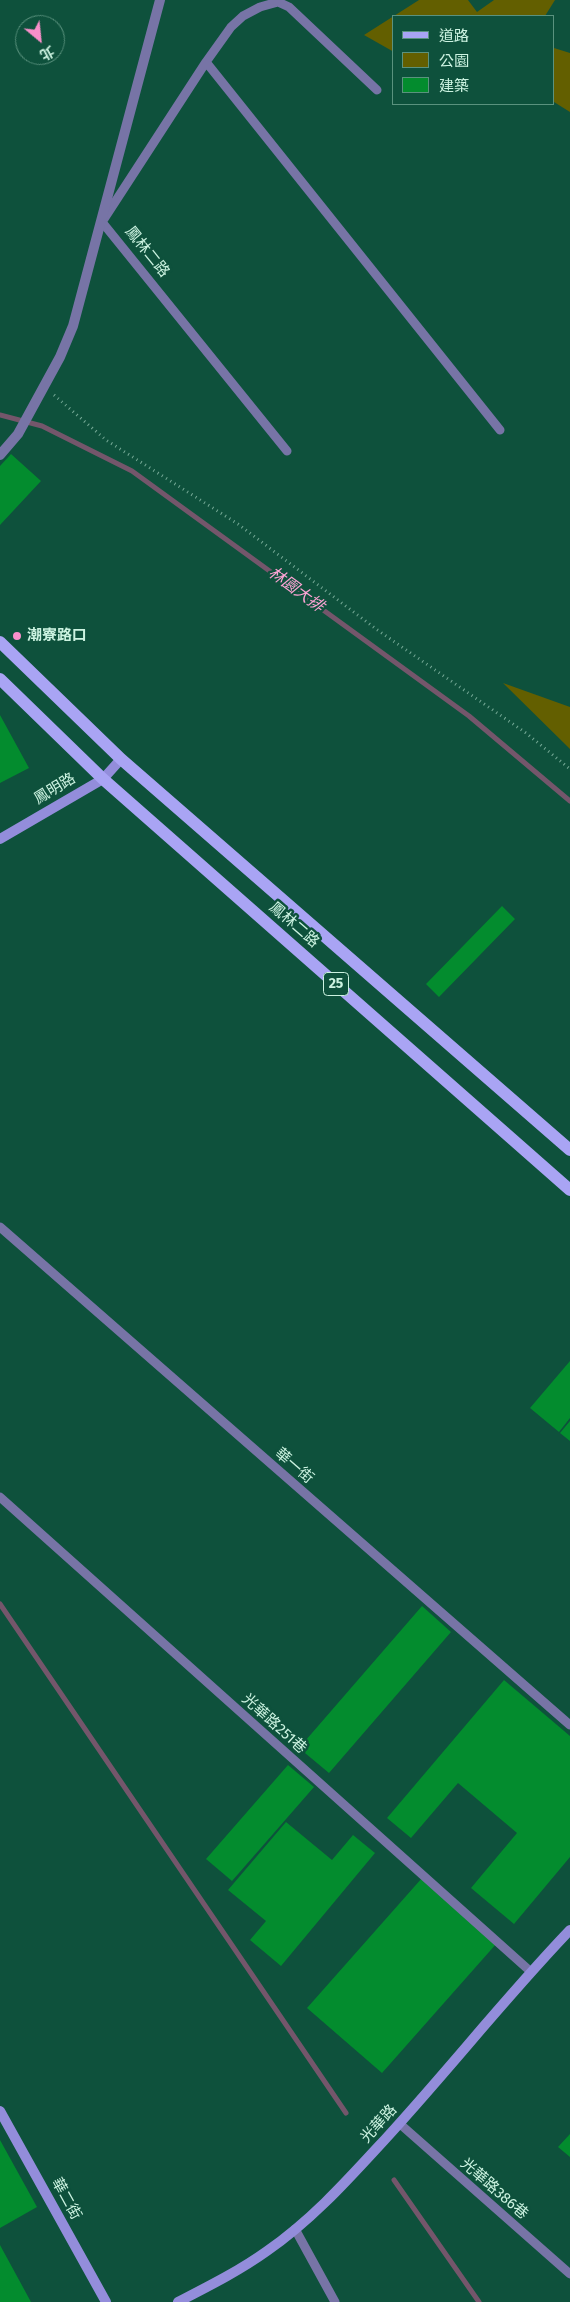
<!DOCTYPE html>
<meta charset="utf-8">
<style>
body{margin:0}
#map{position:relative;width:570px;height:2302px;overflow:hidden;background:#0e513c;font-family:"Fira Sans","Noto Sans TC",sans-serif}
canvas{display:block}
.legend{position:absolute;left:392px;top:15px;width:162px;height:90px;box-sizing:border-box;background:#0e513c;border:1px solid #5a927e;margin:0;padding:6px 9px;list-style:none;font-size:15px;color:#ccf3e1}
.legend li{display:flex;align-items:center;gap:10px;height:25px}
.legend b{width:25px;border:1px solid #5a927e}
.north{position:absolute;left:15px;top:15px;width:50px;height:50px;box-sizing:border-box;background:#0e513c;border:1px solid #5a927e;border-radius:50%;rotate:152deg;font-size:14px;font-weight:700;line-height:20px;text-align:center;color:#ccf3e1}
.north::after{content:'';display:block;margin:auto;width:18px;height:22px;background:#f98fca;clip-path:polygon(50% 0,100% 100%,50% 72%,0 100%)}
</style>
<div id="map">
<canvas width="570" height="2302"></canvas>
<ul class="legend">
<li><b style="height:6px;background:#a9a4f4"></b>道路</li>
<li><b style="height:14px;background:#635f00"></b>公園</li>
<li><b style="height:14px;background:#038c2e"></b>建築</li>
</ul>
<div class="north">北</div>
</div>
<script>
const g = document.querySelector('canvas').getContext('2d');
g.lineJoin = 'round';
function paint(path, color) { g.fillStyle = color; g.fill(path, 'evenodd'); }
function strokePath(path, color, width, dash) { g.strokeStyle = color; g.lineWidth = width; g.lineCap = dash ? 'butt' : 'round'; g.setLineDash(dash || []); g.stroke(path); }
function write(font, color, halo, rows, align = 'center') {
  g.font = font + ' "Fira Sans","Noto Sans TC",sans-serif'; g.lineWidth = 5; g.setLineDash([]); g.textBaseline = 'middle'; g.strokeStyle = halo; g.fillStyle = color; for (const [text, x, y, turn = 0] of rows) {
    g.save(); g.translate(x, y); g.rotate((+turn || 0) * Math.PI / 180); g.textAlign = isNaN(turn) ? turn : align; if (halo) g.strokeText(text, 0, 0); g.fillText(text, 0, 0); g.restore();
  }
}
const green = new Path2D(`
 M419 0H468L477 12 494 0H555L545 16H394V52L364 35Z
 M554 48 570 53V112L554 102Z
 M503 683 570 707V749Z`);
const stream = new Path2D(`
 M0 415 42 426 132 471 469 716 570 801
 M0 1604 346 2113
 M394 2180 479 2302`);
const building = new Path2D(`
 M11 454 41 481 0 525V466Z
 M0 715 29 768 0 783Z
 M502 906 515 919 439 997 426 984Z
 M570 1361V1418L559 1432 530 1408Z
 M570 1421V1441L560 1433Z
 M422 1606 451 1632 329 1773 299 1748Z
 M504 1680 570 1736V1857L514 1924 471 1888 517 1833 458 1783 411 1838 387 1818Z
 M288 1765 314 1787 232 1881 206 1859Z
 M286 1822 332 1860 353 1835 375 1853 281 1966 250 1940 266 1921 228 1890Z
 M422 1878 497 1943 382 2073 307 2008Z
 M570 2134V2157L558 2147Z
 M0 2140 37 2207 0 2228Z
 M0 2245 31 2302H0Z`);
const path = new Path2D(`
 M54 395 106 440 238 524 376 629 526 733 570 769`);
const lane = new Path2D(`
 M206 62 500 430
 M287 451 102 222 206 62 231 27 243 16 260 7 278 2 289 7 377 90
 M0 1227 570 1725
 M0 1497 530 1971
 M400 2124 570 2274
 M295 2229 335 2302`);
const street = new Path2D(`
 M0 455 18 434 60 357 73 326 160 0`);
const secondary = new Path2D(`
 M0 839 103 779 121 759
 M0 2111 106 2302
 M178 2302C209 2286 239 2271 267 2251 309 2222 343 2185 377 2148 443 2077 503 2000 570 1930`);
const primary = new Path2D(`
 M0 642 121 759 570 1150
 M0 679 103 779 570 1190`);
const markers = [
 [17,636,5,"#f98fca"]
];
const shields = [
 [336,984,25]
];
const shieldNames = [
 ["25",336,984]
];
const streetNames = [
 ["鳳林二路",147,252,51],
 ["鳳明路",55,789,-31],
 ["鳳林二路",294,925,41],
 ["華一街",294,1466,41],
 ["光華路251巷",274,1724,42],
 ["光華路",379,2124,-48],
 ["光華路386巷",494,2189,41],
 ["華二街",66,2199,61]
];
const poiNames = [
 ["潮寮路口",27,636]
];
const waterNames = [
 ["林園大排",296,590,36]
];
paint(green, '#635f00');
strokePath(stream, '#74566b', 5);
paint(building, '#038c2e');
strokePath(path, '#75a996', 3, [1, 4]);
strokePath(lane, '#7774a6', 9);
strokePath(street, '#7774a6', 10);
strokePath(secondary, '#938ddb', 10);
strokePath(primary, '#a9a4f4', 12);
for (const [x, y, r, color] of markers) { const dot = new Path2D(); dot.arc(x, y, r, 0, 2 * Math.PI); g.fillStyle = color; g.fill(dot); strokePath(dot, '#0e513c', 2); }
for (const [x, y, w] of shields) { const box = new Path2D(); box.roundRect(x - w / 2, y - 11.5, w, 23, 4); g.fillStyle = '#0e513c'; g.fill(box); strokePath(box, '#ccf3e1', 1); }
write('bold 14px', '#ccf3e1', null, shieldNames);
write('15px', '#ccf3e1', '#0e513c', streetNames);
write('bold 15px', '#ccf3e1', '#0e513c', poiNames, 'left');
write('italic 16px', '#fca4d4', '#0e513c', waterNames);
</script>
